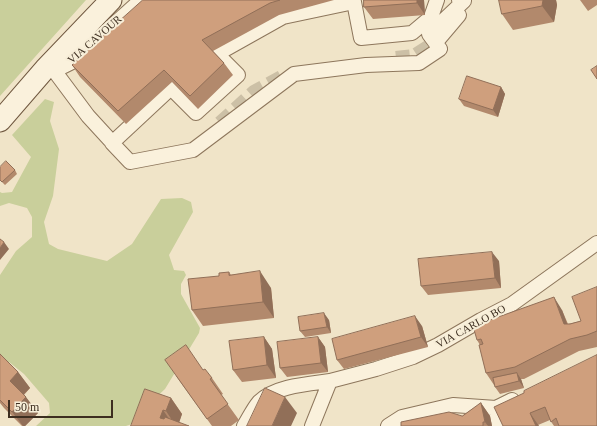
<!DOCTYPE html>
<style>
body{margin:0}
#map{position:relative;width:597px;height:426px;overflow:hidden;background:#f0e4c8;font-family:"Times New Roman",serif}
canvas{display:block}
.scale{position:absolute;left:8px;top:400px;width:105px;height:18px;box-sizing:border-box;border:2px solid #3d2e20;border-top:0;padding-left:5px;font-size:12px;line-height:14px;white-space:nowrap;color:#3d2e20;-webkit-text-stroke:3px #f7eed8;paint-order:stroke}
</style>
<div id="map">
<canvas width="597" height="426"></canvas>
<div class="scale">50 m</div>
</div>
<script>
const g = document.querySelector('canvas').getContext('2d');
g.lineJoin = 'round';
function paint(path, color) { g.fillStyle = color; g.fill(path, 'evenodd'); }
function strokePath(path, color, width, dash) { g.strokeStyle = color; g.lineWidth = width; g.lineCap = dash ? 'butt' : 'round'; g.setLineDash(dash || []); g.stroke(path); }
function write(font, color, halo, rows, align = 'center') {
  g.font = font + ' "Times New Roman",serif'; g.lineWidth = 4; g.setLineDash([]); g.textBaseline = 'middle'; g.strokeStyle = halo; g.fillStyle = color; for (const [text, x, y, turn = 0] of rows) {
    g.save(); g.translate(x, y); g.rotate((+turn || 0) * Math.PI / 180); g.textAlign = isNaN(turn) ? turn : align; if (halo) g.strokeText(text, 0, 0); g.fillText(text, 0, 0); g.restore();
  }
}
const green = new Path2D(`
 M0 0H86L0 96Z
 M45 99 54 102 50 121 59 149 53 196 44 222 49 244 58 249 107 261 132 244 161 199 182 198 191 202 193 212 169 255 174 270 184 271 186 275 181 284V294L200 328 199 333 165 389 150 403 141 421 126 426H36L50 413 49 403 24 374 9 362 0 363V275L16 251 32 237V217L27 208 9 203 0 206V192L2 193 12 192 31 157 12 135Z`);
const streetTunnel = new Path2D(`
 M396 58 414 56 437 41
 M220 123 254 92 287 74`);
const street = new Path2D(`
 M437 0 431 17 412 33 361 38 354 2 283 17 217 54 238 75 196 113 171 88 112 143 130 162 193 150 294 74 366 65 419 63 440 49 429 34 464 1 459 0
 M437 41 459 15
 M45 69H58L72 62 141 0
 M53 69 88 116 110 140
 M330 381 376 369 413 357 438 345 481 320 512 304 597 243
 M496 408V426
 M244 426C249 418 253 409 259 402 275 386 308 384 330 381L312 426
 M388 426 402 417 453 405 496 408 512 400`);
const secondary = new Path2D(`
 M0 121 45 69 111 0`);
const wall = new Path2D(`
 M143 0H334L279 15 213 51 224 63 233 75 198 109 172 82 126 124 80 77 72 65Z
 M364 0H424L425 15 373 19 364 7Z
 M499 0H556L557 5 554 22 513 30 502 14Z
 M580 0H597V5L588 11Z
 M501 87 505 94 498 117 464 106 459 99Z
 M0 167 15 170 17 174 5 185 0 180Z
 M499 261 501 288 428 295 421 286Z
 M229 272 231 275 271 288 274 318 203 326 192 310 219 276Z
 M597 287V347L579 351 524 379H521L524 388 500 394 495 387V385H494L486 373 480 345 477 340 562 310 568 324 581 321Z
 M329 320 331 333 305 337 300 331Z
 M422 326 428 347 344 369 337 360Z
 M264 337 272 349 276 378 242 382 233 370Z
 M318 337 325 347 328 372 287 377 280 368Z
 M0 354 18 372 30 388 24 395 38 413 25 426H22L4 408 0 403Z
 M204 370 212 378 223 394 221 395 239 420 231 426H212L176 376Z
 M524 393 597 426H554L550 420 538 425 539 426H503Z
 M171 398 182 414 179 422 131 426Z
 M481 403 490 416 492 426H401L462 416Z`);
const shadedWall = new Path2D(`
 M417 0H424L425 15 417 3Z
 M543 0H556L557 5 554 22 542 6Z
 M501 87 505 94 498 117 493 110Z
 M4 242 9 249 0 260V248Z
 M492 252 499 261 501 288 495 278Z
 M260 271 271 288 274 318 263 302Z
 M554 297 562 310 572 337 564 324Z
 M324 313 329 320 331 333 327 327Z
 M415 316 422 326 428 347 421 337Z
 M264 337 272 349 276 378 267 365Z
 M318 337 325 347 328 372 321 363Z
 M18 372 30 388 21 397 10 381Z
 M517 373 521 379 524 388 519 381Z
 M26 397 38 413 25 426H23L12 412Z
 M285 397 297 413 291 426H272Z
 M171 398 182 414 178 426H176L166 411Z
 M481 403 490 416 492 426H488L485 422Z
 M163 410 174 426 160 418Z
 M530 413 539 426H536Z`);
const building = new Path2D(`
 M143 0H280L270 3 202 40 224 63 190 96 164 70 118 111 72 65 108 31Z
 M364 0H417V3L364 7Z
 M499 0H543L542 6 502 14Z
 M597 66V79L591 70Z
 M467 76 501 87 493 110 459 99Z
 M6 161 15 170 2 182 0 180V167Z
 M0 239 4 242 0 248Z
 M492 252 495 278 421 286 418 259Z
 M260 271 263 302 192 310 188 279 219 276V273L229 272V275Z
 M597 287V331L587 335 570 339 515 367 486 373 479 345 483 344 481 339 477 340 473 326 554 297 564 324H570L581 321 572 297Z
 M324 313 327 327 300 331 298 317Z
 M415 316 421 337 337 360 332 339Z
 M264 337 267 365 233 370 229 341Z
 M318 337 321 363 280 368 277 342Z
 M186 345 203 370 205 369 212 378 210 379 228 404 207 419 165 360Z
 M0 354 18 372 10 381 26 397 12 412 0 400Z
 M597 355V426H559L556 418 551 422 545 407 530 413 536 426H503L494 407 524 393V391Z
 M517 373 519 381 495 387 493 378Z
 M265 388 285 397 272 426H247Z
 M145 389 171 398 166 411 163 410 160 418 164 419 165 417 189 426H131Z
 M481 403 485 422H483V426H401V422L449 412 462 416Z`);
const streetNames = [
 ["VIA CAVOUR",95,40,-41],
 ["VIA CARLO BO",471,327,-29]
];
paint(green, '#c9cf9b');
strokePath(streetTunnel, '#ccc0a6', 14, [14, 7]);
strokePath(street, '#8d765c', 16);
strokePath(secondary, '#6f573f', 23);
strokePath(street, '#faf1dc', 14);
strokePath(secondary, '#faf1dc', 21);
paint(wall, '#b2896c');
paint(shadedWall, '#916f58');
paint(building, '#cf9f7d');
strokePath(building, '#916f58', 1);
write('11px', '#3d2e20', '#f7eed8', streetNames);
</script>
